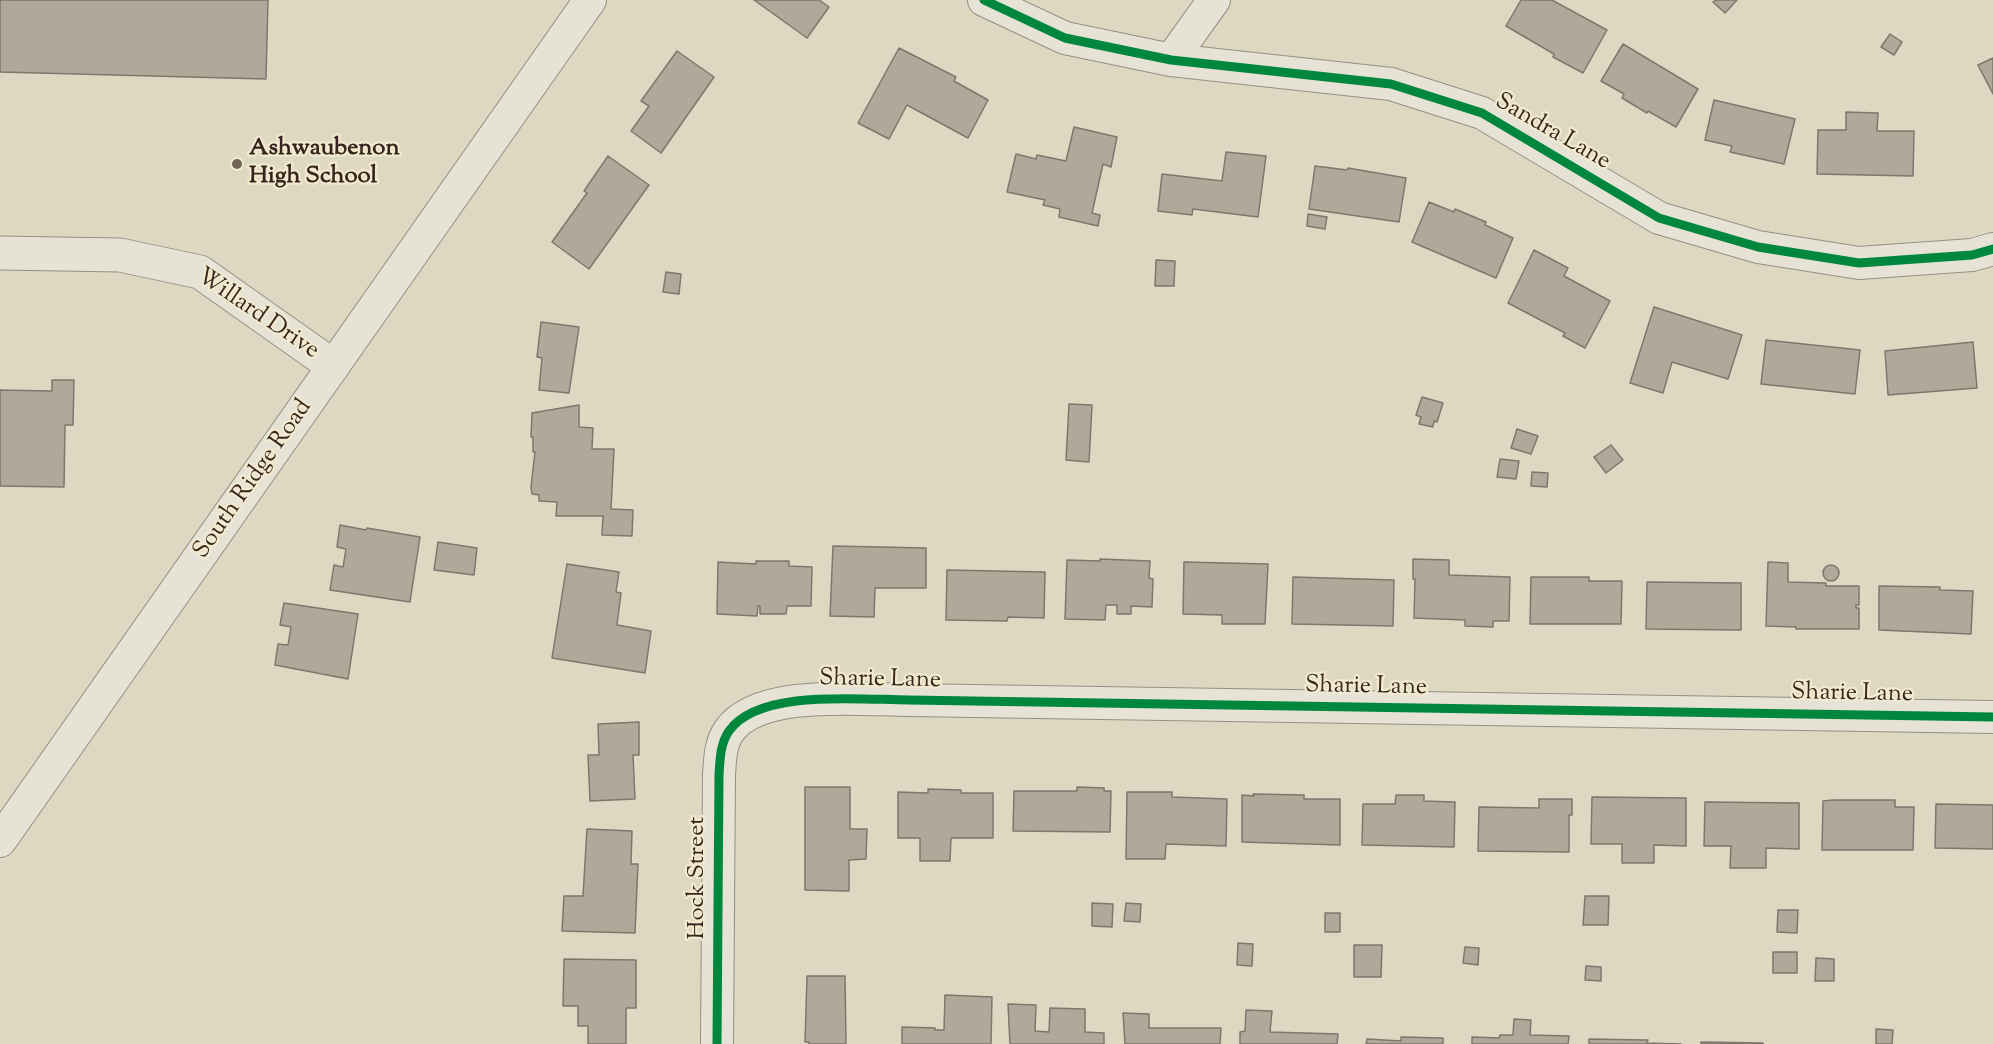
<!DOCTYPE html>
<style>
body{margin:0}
canvas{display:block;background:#ded8c2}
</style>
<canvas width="1993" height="1044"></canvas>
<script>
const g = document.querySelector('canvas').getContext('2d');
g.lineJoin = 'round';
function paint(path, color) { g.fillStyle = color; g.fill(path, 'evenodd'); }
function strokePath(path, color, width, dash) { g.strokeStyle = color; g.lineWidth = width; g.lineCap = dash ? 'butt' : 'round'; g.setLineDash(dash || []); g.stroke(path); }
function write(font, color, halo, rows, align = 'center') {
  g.font = font + ' "Sorts Mill Goudy",serif'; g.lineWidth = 4.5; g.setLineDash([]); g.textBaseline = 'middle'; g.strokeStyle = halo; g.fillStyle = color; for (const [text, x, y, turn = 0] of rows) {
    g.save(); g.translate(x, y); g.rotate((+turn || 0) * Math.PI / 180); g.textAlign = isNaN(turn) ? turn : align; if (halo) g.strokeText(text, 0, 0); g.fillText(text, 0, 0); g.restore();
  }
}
const building = new Path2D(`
 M0 0H268L266 79 0 72Z
 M754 0H819L829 7 807 38Z
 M1521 0H1552L1607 30 1583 73 1553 57 1554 54 1506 26Z
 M1716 0H1737L1725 13 1713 2Z
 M1890 34 1902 42 1894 55 1881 47Z
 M1623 44 1698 89 1676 127 1648 111 1647 113 1622 98 1624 94 1601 81Z
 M899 48 956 77 954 81 988 100 968 138 907 105 889 139 858 123Z
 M677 51 714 77 661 153 631 131 649 106 641 101Z
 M1993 58V94L1978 65Z
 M1714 100 1795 119 1784 164 1730 152 1732 146 1705 140Z
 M1846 112 1878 113 1877 131H1914L1913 176 1817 174 1818 130H1846Z
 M1074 127 1117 137 1111 167 1103 164 1092 213 1100 215 1098 226 1059 217 1060 209 1043 205 1045 200 1007 192 1016 154 1036 159 1037 155 1066 161Z
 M1226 152 1266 156 1258 217 1193 209 1192 215 1158 211 1162 174 1222 181Z
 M608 156 649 185 589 269 552 242 587 193 584 191Z
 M1315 166 1347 170 1348 168 1406 178 1399 222 1309 209Z
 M1429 202 1454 212 1455 209 1486 222 1485 225 1513 238 1496 278 1412 242Z
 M1308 214 1327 217 1325 229 1307 226Z
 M1534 250 1568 268 1564 276 1610 301 1585 348 1563 336 1565 333 1508 303Z
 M1156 260 1175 261 1174 286H1155Z
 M666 272 681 274 679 294 663 292Z
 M1654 307 1742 335 1728 379 1672 362 1663 393 1630 383Z
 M541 322 579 327 569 393 539 390 542 358 537 357Z
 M1766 340 1860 350 1855 394 1761 384Z
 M1973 342 1977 388 1888 395 1885 351Z
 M52 380H74L73 425H65L64 487 0 486V390L52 391Z
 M1422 397 1443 403 1437 422 1434 421 1433 427 1419 424 1421 417 1416 415Z
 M1069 404 1092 405 1089 462 1066 460Z
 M579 405V427L593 428 592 449H614L611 509 633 510 632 536 602 535 603 516H556L557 502 539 501V495L532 494 531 487 535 452H533V437H531L532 413Z
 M1517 429 1538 436 1531 454 1511 448Z
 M1611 445 1623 460 1606 473 1594 457Z
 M1500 459 1519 461 1516 479 1497 477Z
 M1532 472 1548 473 1547 487 1531 486Z
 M340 525 366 530 367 528 420 537 410 602 330 590 334 565 343 567 346 549 337 547Z
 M438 542 477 548 474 575 434 570Z
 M833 546 926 548V588H875L874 617 830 616Z
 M1100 559 1150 561 1149 578 1153 579 1152 607 1131 606V614H1117V605H1106L1105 620 1065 619 1067 560 1100 561Z
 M1413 559 1449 560V575L1510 577 1509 621H1493V627L1465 626V620L1414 618 1415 579H1413Z
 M756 561H789V566L812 567 811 606H787L786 614H760V606H758L757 616 717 614 718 562 756 564Z
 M1184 562 1268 564 1265 624H1222V615L1183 614Z
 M1768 562 1788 563V582L1826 583V586H1859V605H1856V608H1859V629H1796V627L1766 626Z
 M567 564 619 572 616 592 621 593 617 625 651 631 645 673 552 658Z
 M1823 573a8 8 0 1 1 16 0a8 8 0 1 1-16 0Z
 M947 570 1045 572 1044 618 1008 617 1007 621 946 620Z
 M1293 577 1394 580 1393 626 1292 624Z
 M1531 577H1589V581H1622L1621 624H1530Z
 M1647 582 1741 583V630L1646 629Z
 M1879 586 1940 587V590L1973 591 1971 634 1879 630Z
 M284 603 358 614 348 679 275 665 278 644 288 645 291 627 280 625Z
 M639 722V755H633L635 799 590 801 588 755H599L598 724Z
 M805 787H850V829H867L866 859 849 860V891L805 890Z
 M1077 787 1104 788V791H1111L1110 832 1013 831 1014 791H1077Z
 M928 789 961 790V793H993V838H951L950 861H920V838H898V792L928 793Z
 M1127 792H1172V797L1227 799 1226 846 1166 844 1165 859H1126Z
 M1253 794 1304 795V799H1340V845L1242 842V795L1254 796Z
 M1396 795H1424V801L1455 802 1454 847 1362 845 1363 804H1395Z
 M1592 797 1686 798V846L1654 845V863H1622V844H1591Z
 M1539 799H1572V815H1569V852L1478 851 1479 807 1539 808Z
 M1833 800H1895V807H1914L1913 850H1822L1823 801Z
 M1705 802 1799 803V849L1766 848V868H1730L1731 846H1704Z
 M1936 804 1993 805V849L1935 848Z
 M587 829 632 831 631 864H638L635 933 562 931 564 896H583Z
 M1585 896H1609L1608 925H1583Z
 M1092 903 1113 904 1112 927 1092 926Z
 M1126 903 1141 904 1140 922 1124 921Z
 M1778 910H1798L1797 933 1777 932Z
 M1325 913H1340V932H1325Z
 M1238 943 1253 944 1252 966 1237 965Z
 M1354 945H1382L1381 977H1354Z
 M1465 947 1479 948 1478 965 1463 963Z
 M1773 952H1797V973H1773Z
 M1816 958 1834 959V981H1815Z
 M564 959 636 960V1008H626V1044H588V1026H578V1006H563Z
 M1586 966 1601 967V981L1585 980Z
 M807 976H845L846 1044H809V1042H805Z
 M945 995 992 997 991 1044H902V1027L935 1028V1030H944Z
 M1008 1004 1036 1005 1035 1031 1049 1032 1050 1008 1085 1009V1032L1104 1033V1044H1010Z
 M1246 1010 1272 1011 1270 1032 1338 1034 1337 1044H1240V1032L1245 1031Z
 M1123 1013 1149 1014V1028H1221L1220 1044H1125Z
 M1514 1019 1531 1020 1530 1035 1569 1036 1568 1044H1472V1037L1499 1038 1500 1035H1513Z
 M1876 1029 1893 1030 1892 1044H1876Z
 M1401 1037 1443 1038V1044H1366L1367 1039 1401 1041Z
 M1589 1039 1648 1040 1647 1043 1681 1044H1589Z
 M1701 1042 1763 1043V1044H1701Z`);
const minor = new Path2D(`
 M984 0 1065 38 1171 60 1391 84 1482 113 1659 218 1758 247 1859 263 1972 255 1993 249
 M1171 60 1214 0
 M0 841 590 0
 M717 1044 719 775C720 760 720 744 729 731 759 688 863 700 909 700L1993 717`);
const tertiary = new Path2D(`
 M0 253 120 255 200 272 333 366`);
const cycleway = new Path2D(`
 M984 0 1065 38 1171 60 1391 84 1482 113 1659 218 1758 247 1859 263 1972 255 1993 249
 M717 1044 719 775C720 760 720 744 729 731 759 688 863 700 909 700L1993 717`);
const markers = [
 [237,164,6,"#716457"]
];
const streetNames = [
 ["Sandra Lane",1552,133,30],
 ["Willard Drive",257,315,34],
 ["South Ridge Road",254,480,-55],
 ["Sharie Lane",880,681,1],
 ["Sharie Lane",1366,688,1],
 ["Sharie Lane",1852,695,1],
 ["Hock Street",699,878,-90]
];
const poiNames = [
 ["Ashwaubenon",249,150],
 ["High School",249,178]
];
paint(building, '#afa99a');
strokePath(building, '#7e776c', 1.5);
strokePath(minor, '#958f82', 34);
strokePath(tertiary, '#958f82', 35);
strokePath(minor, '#e6e2d6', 32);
strokePath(tertiary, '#e6e2d6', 33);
strokePath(cycleway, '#00873e', 9);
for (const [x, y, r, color] of markers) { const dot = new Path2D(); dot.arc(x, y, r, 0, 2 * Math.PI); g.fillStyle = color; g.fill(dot); strokePath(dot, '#f2eacf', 2); }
write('24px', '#37251d', '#f2eacf', streetNames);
write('bold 24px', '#37251d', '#f2eacf', poiNames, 'left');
</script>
